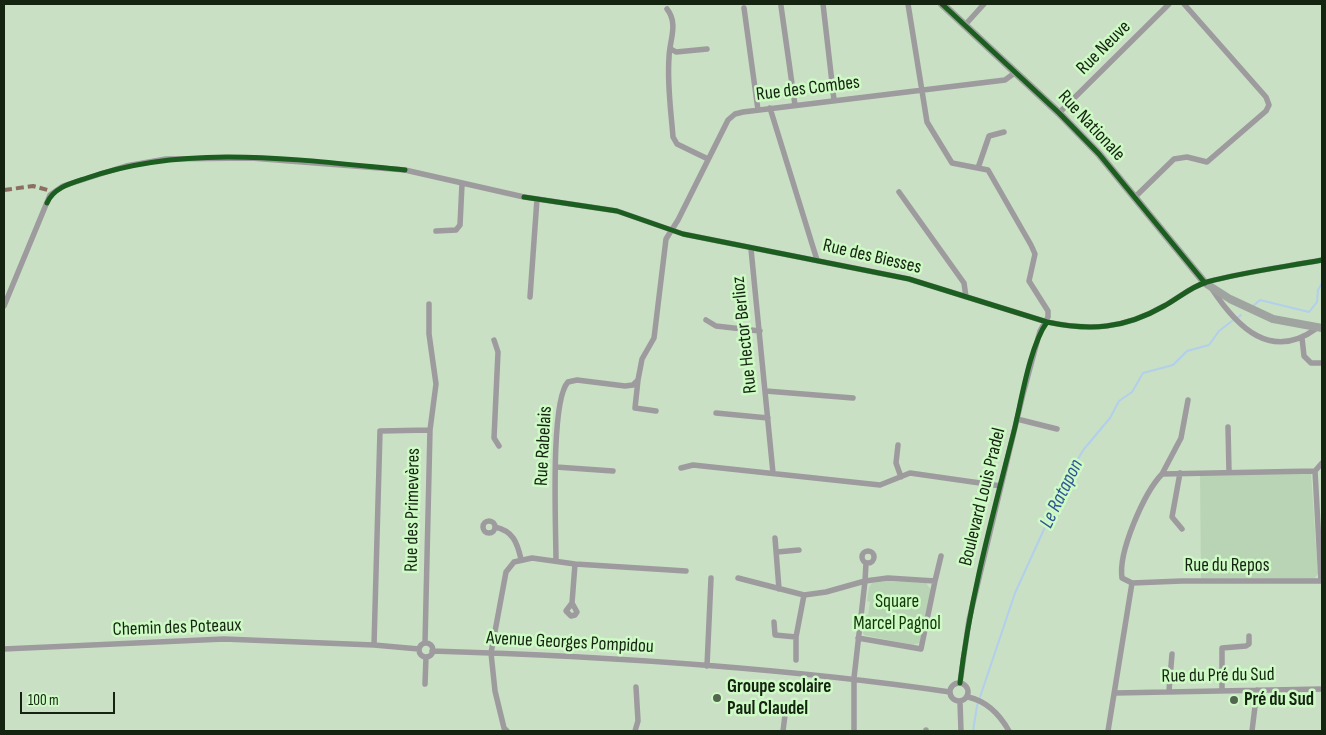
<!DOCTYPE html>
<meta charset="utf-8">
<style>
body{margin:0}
#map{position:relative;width:1326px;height:735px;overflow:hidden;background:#c9e0c4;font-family:"Sofia Sans Condensed",sans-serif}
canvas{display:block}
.frame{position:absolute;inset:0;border:5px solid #142411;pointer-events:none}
.scale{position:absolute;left:20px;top:692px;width:95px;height:22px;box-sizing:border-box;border:2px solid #142411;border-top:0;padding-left:6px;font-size:15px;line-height:18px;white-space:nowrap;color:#142411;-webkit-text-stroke:4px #cefac5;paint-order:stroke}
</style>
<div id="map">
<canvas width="1326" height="735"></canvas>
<div class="frame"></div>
<div class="scale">100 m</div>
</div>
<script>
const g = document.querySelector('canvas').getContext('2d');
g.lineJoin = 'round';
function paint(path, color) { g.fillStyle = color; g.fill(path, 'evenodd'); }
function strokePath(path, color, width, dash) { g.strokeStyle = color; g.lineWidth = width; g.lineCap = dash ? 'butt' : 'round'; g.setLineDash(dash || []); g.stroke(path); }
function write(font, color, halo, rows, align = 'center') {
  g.font = font + ' "Sofia Sans Condensed",sans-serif'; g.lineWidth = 5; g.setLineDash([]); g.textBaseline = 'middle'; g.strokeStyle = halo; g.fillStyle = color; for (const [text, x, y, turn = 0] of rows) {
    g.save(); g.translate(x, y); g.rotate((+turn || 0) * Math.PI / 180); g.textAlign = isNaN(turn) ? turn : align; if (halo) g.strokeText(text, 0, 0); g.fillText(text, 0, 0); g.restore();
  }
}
const green = new Path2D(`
 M1311 473 1318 574 1314 579 1201 578 1200 475Z
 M888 581 926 583 931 590 920 643 912 645 864 635 862 631 865 615H868L870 602 867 601 869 587 872 583Z`);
const stream = new Path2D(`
 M1253 306 1260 300 1309 312 1317 302 1318 290 1322 283
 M1237 318 1241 315
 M973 731 977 706 1015 593 1071 470 1084 449 1110 418 1119 401 1132 392 1143 373 1173 365 1187 351 1209 345 1219 331 1232 321`);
const minor = new Path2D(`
 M823 4 834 100
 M908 4 927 122 952 163 988 170 1031 245 1035 254 1029 281 1048 311V317L1040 331 1023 394 969 620 960 683
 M781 6 795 105
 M744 8 758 110
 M667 9C679 24 669 41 669 58 667 84 671 111 673 137L677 144 708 159
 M965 25 984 4
 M671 49 676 52 707 49
 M770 108 817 260
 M1059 113 1169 4
 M978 168 989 136 1004 132
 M899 192 964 283 966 297
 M1135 197 1174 159 1187 157 1207 162 1266 111 1269 105 1266 97 1184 4
 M436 231 456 230 460 225 462 184
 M751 249 773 473
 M1212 289C1237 327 1271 362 1317 328
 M530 297 537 199
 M429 304V334L436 384 430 430
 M4 306 50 195 63 186 94 176 126 166 166 159 251 158 405 170 524 197 617 211 683 234 909 279 1047 322C1090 331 1124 329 1164 306 1177 299 1192 286 1207 282 1244 272 1284 267 1322 260
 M706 320 716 326 760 331
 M1302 338 1304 356 1311 363H1322
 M494 340 498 352 494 438 499 446
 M638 380 635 408 656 411
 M766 391 853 398
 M1188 400 1181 438 1162 474 1315 471
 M716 413 768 418
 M1017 419 1057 429
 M1228 427 1229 472
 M898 445 896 463 901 477
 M556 467 613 471
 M681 468 693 465 880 485 910 473 1001 486
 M1315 471 1321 581
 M1315 471 1322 463
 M1180 473 1172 517 1182 529
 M483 527a6 6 0 1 1 12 0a6 6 0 1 1-12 0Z
 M495 527C513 531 517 542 521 559
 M775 538 779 589
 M862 557a6 6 0 1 1 12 0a6 6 0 1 1-12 0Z
 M777 552 799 550
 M556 561C556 529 550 401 568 382L577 380 625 386 633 385 638 380 642 359 654 338 666 239 678 220 728 120 735 114 743 112 1005 80 1016 72
 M738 578 804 595 826 592 865 581 854 678V731
 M935 581 941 556
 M1132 583 1182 581H1322
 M1132 583 1122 578C1118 552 1144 493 1162 474
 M572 603 577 612 575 615 571 616 566 611 572 603 575 564
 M774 622 775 635 796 637 804 595
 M858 638 921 649 935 581 888 578 865 581 866 563
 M419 650a7 7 0 1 1 14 0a7 7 0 1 1-14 0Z
 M374 645 380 431 430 430 425 643
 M4 649 224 639 374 645 419 649
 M432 651C605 656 779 667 950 692
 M796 660V637
 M707 666 711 578
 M950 692a9 9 0 1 1 18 0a9 9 0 1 1-18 0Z
 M425 684 426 657
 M1169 691 1172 654
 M1222 691V648L1246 646 1249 644V636
 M1115 693 1322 689
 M968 697C986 701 1000 715 1009 731
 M960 702 961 731
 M507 731 504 728 495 691 491 653 506 572 514 562 532 558 575 564 686 571
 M635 731 638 721 636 687
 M783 731 785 715
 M926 731V730
 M1108 731 1132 583
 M1252 731 1257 690`);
const secondary = new Path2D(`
 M942 4 1059 113 1099 154 1205 283 1230 299 1273 319 1322 328`);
const quiet = new Path2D(`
 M4 190 33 186 51 191`);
const cycleway = new Path2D(`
 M942 4 1059 113 1099 154 1205 283
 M524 197 617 211 683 234 909 279 1047 322C1090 331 1124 329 1164 306 1177 299 1192 286 1207 282 1244 272 1284 267 1322 260
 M47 203C54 187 72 183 87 178 188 143 300 160 405 170
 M960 683C970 596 994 511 1015 427 1022 397 1030 346 1047 322`);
const markers = [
 [717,698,5,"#536650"],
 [1234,700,5,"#536650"]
];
const streetNames = [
 ["Rue Neuve",1104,48,-45],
 ["Rue des Combes",808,89,-7],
 ["Rue Nationale",1091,126,47],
 ["Rue des Biesses",872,257,13],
 ["Rue Hector Berlioz",745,335,-96],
 ["Rue Rabelais",544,446,-87],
 ["Boulevard Louis Pradel",983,497,-76],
 ["Rue des Primevères",413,510,-89],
 ["Rue du Repos",1227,566],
 ["Chemin des Poteaux",177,628,-2],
 ["Avenue Georges Pompidou",570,643,3],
 ["Rue du Pré du Sud",1218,676,-1]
];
const parkNames = [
 ["Square",897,602],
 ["Marcel Pagnol",897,624]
];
const poiNames = [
 ["Groupe scolaire",727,687],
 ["Paul Claudel",727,709],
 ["Pré du Sud",1244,700]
];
const waterNames = [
 ["Le Ratapon",1062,494,-64]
];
paint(green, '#b9d4b4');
strokePath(stream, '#b2cfec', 2);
strokePath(minor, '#9d9b9e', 5.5);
strokePath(secondary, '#a0a4a0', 8);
strokePath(quiet, '#8d6e63', 4, [8, 4]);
strokePath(cycleway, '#1b5e20', 5);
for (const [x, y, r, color] of markers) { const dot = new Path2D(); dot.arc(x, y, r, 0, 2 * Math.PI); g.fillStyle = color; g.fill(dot); strokePath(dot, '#cefac5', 2); }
write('19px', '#142411', '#cefac5', streetNames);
write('19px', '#0d3603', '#cefac5', parkNames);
write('bold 19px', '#142411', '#cefac5', poiNames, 'left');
write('italic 20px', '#305695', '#cefac5', waterNames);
</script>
